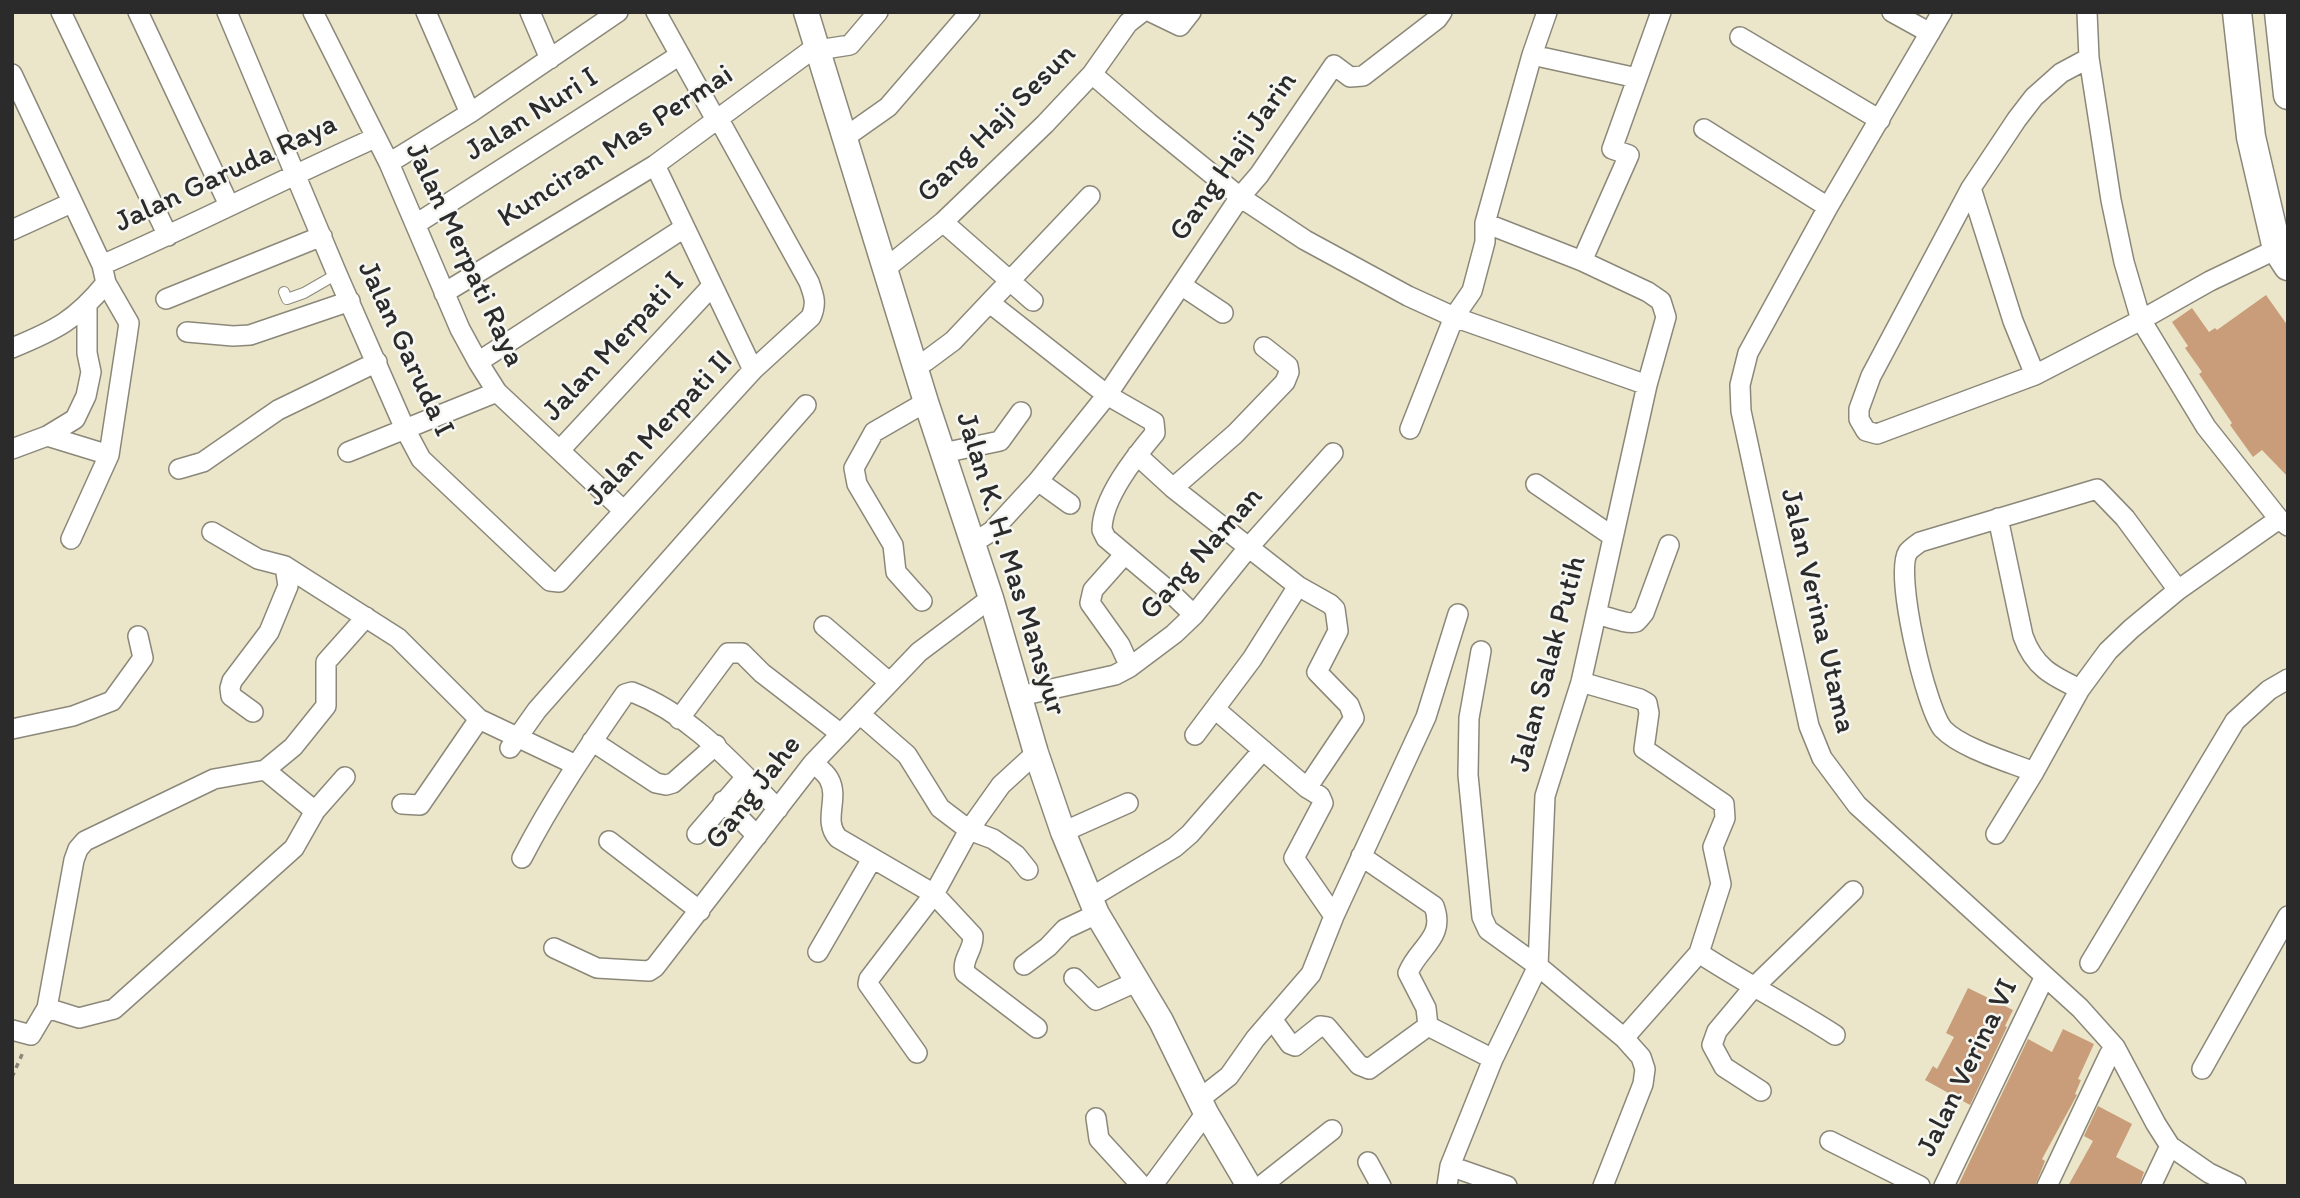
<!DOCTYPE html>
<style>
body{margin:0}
#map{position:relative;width:2300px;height:1198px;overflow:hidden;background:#ebe6ca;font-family:Itim,sans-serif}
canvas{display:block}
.frame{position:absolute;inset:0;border:14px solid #2b2b2b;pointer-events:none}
</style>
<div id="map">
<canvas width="2300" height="1198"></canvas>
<div class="frame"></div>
</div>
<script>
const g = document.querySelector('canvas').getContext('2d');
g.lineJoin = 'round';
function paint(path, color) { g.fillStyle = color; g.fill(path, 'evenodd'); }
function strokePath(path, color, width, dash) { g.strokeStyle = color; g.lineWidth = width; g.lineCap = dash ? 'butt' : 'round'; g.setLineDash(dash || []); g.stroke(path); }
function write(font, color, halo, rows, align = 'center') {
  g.font = font + ' Itim,sans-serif'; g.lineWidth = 5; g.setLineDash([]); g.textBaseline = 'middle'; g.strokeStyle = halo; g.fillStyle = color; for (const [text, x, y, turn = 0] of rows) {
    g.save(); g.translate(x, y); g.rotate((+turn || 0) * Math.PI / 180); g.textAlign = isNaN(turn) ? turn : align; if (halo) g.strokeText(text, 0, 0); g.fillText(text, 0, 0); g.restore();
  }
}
const building = new Path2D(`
 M2266 295 2288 326V477L2262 450 2253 457 2230 425 2232 423 2199 374 2202 372 2185 348 2188 346 2172 322 2192 308 2209 332 2215 328 2217 330Z
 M1968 988 2013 1010 2005 1026 2007 1027 1970 1105 1925 1080 1933 1066 1937 1069 1954 1037 1946 1033Z
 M2063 1029 2094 1044 2078 1079 2081 1080 2075 1094 2077 1095 2042 1159 2045 1161 2035 1186H1958L2028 1039 2052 1052Z
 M2098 1106 2132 1124 2116 1157 2144 1172 2139 1186H2068L2093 1141 2084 1136Z`);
const path = new Path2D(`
 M12 1077 24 1050`);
const service = new Path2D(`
 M284 292 287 299 304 293 337 274`);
const minor = new Path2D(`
 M61 12 168 236
 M138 12 229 205
 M227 12 337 274 405 429 421 459 550 581 559 582 753 370 811 317C817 303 814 296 809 282L722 125 716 120 656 12
 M313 12 389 163 460 329 478 362 497 392 624 511
 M426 12 470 113
 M530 12 550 59
 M1151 12 1180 26 1191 12
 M1892 12 1930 33
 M1942 12 1828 207 1748 353 1740 385 1741 411 1809 726 1822 758 1857 805 2080 1008 2115 1047 2156 1124 2170 1146 2209 1173 2236 1186
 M2087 12 2089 58 2111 200 2124 262 2141 320 2206 427 2279 519 2288 526
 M1740 37 1880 120
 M818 50 850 45 878 12
 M1532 55 1637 78
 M2089 58 2061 73 2034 97 2017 119 1971 188 1871 376 1859 409V419L1866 431 1877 434 2035 375 2141 320 2210 281 2277 249
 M12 74 102 265 106 283C76 320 56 330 12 348
 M1092 74 1149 123 1240 197 1305 240 1408 296 1454 317 1647 385
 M1704 129 1828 207
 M844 138 888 107 970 12
 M389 163 470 113 618 12
 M655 165 753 370
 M1971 188 2013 321 2035 375
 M943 222 1033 301
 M1485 223 1582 261 1648 292 1661 301 1666 317 1647 385 1581 682 1545 796 1538 966 1624 1038 1641 1057 1645 1069 1643 1084 1603 1186
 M416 224 680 55
 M12 230 71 203
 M1582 261 1629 155 1612 149 1661 12
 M102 265C194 225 283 179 375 138
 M885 269 943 222 1045 124 1092 74 1128 23 1142 12
 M1181 285 1223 313
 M444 293 655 165 817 46
 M166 299 322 236
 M990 303 1107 395 1154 422 1155 433C1135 457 1102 498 1102 530L1106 538 1169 591 1194 615
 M187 332 233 336 250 335 350 301
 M478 362 684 228
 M915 366 926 361 953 341 1090 196
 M1410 429 1454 317 1472 291 1485 242V223L1532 55 1547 12
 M47 436 109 455
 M12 449 47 436 75 419 86 396 91 372 87 353V307
 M560 450 712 286
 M348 452 497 392
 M943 453 1000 441 1021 412
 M1137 455 1173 488 1235 434 1285 382 1289 372 1288 366 1264 347
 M179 469 203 462 278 410 377 362
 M1038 481 1070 504
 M1536 484 1612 536
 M1173 488 1298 586 1330 604 1335 609 1338 631 1317 672 1349 705 1354 718 1307 788
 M1998 518 2023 636C2034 667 2052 676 2080 689
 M212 532 258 559 285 566 398 638 479 719 420 805 402 804
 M71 539 109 455 127 337 129 323 106 283
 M973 543 992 531 1038 481 1107 395 1240 197 1259 175 1334 65 1350 77 1363 76 1437 19 1442 12
 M1125 554 1093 590 1090 603 1120 645 1130 667
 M922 601 896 572 893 545 857 484 854 468 874 432 926 402
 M1596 614C1605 616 1629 625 1636 622 1638 621 1642 615 1644 613L1669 545
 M824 626 889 682
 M1481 651 1469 718 1468 775 1482 917 1488 930 1538 966 1493 1059 1450 1166 1507 1186
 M1581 682 1640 699 1647 703 1649 713 1644 749 1724 804 1725 818 1713 847 1721 884 1699 953 1624 1038
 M1020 696 1115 675 1130 667 1174 634 1194 615 1248 548 1333 453
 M1215 709 1307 788 1320 796 1323 803 1294 858 1334 916
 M253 712 231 696 230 688 232 681 269 632 288 586 285 566
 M861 715 907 755 940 808 969 830 993 839 1016 855 1028 870
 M479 719 576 765
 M679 719 728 653H742L762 673 841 734
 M12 729 73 716 112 701 143 658 138 636
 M1195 735 1252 659 1298 586
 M592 741 656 783 666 785 673 783 716 745
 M510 748 537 710 806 405
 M813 763C818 767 826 773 829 779 840 799 822 820 838 838L934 894 973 936C974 950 961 959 965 973L1037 1028
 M265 770 315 811
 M2034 772C2009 762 1961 748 1943 729 1926 709 1894 574 1908 552 1910 549 1916 545 1920 542L2097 489 2125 518 2178 590
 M723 801 757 836
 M1063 832 1128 803
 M697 834 746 777
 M1996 834 2034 772 2080 689 2108 651 2131 629 2178 590 2279 519
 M609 841 700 911
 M1361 856 1434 906C1446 938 1418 947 1408 973L1426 1008 1428 1026 1493 1059
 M522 858C552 800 588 747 625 694L632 692C692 715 734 765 778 809
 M1090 898 1175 847 1190 834 1263 750
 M554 948 597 968 649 971 655 967 813 763 919 652 991 598
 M818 952 872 859
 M1699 953C1743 982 1790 1006 1835 1035
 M2090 963 2235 721 2269 690 2288 679
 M1024 965 1048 947 1065 929 1097 914
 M1074 978 1096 1000 1138 981
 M47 1008 79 1018 114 1009 294 848 315 811 345 777
 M1272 1019 1290 1044 1295 1046 1320 1026 1327 1027 1359 1065 1369 1069 1428 1026
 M12 1030 31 1035 47 1008 74 860 78 849 85 841 214 779 265 770 293 747 326 706V662L366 617
 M917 1053 868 984 869 979 934 894 969 830 1001 785 1036 753
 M2202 1069 2288 916
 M1761 1091 1724 1067 1712 1045 1717 1031 1753 988 1853 891
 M1201 1098 1229 1076 1255 1039 1311 974 1334 916 1426 717 1458 614
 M1096 1118 1099 1139 1142 1186
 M1830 1141 1920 1186
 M1368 1162 1381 1186
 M1152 1186 1206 1113
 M1261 1186 1332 1130
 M1447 1186 1450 1166
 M1944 1186 2045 976
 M2047 1186 2109 1055 2115 1047
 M2151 1186 2170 1146`);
const tertiary = new Path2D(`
 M806 12 926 402 991 598 1036 753 1063 832 1097 914 1161 1021 1206 1113 1249 1186`);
const secondary = new Path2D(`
 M2237 12 2251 137 2277 249 2288 266
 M2279 12 2288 95`);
const streetNames = [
 ["Jalan Nuri I",532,115,-32],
 ["Gang Haji Sesun",997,124,-45],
 ["Kunciran Mas Permai",616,147,-33],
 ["Gang Haji Jarin",1234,157,-55],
 ["Jalan Garuda Raya",226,174,-25],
 ["Jalan Merpati Raya",464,255,65],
 ["Jalan Merpati I",614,347,-47],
 ["Jalan Garuda I",405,349,65],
 ["Jalan Merpati II",660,429,-47],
 ["Gang Naman",1202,554,-48],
 ["Jalan K. H. Mas Mansyur",1010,564,73],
 ["Jalan Verina Utama",1817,611,77],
 ["Jalan Salak Putih",1549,664,-75],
 ["Gang Jahe",754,793,-52],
 ["Jalan Verina VI",1968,1068,-64]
];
paint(building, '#c99d7a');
strokePath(service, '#8b887a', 12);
strokePath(minor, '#8b887a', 22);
strokePath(tertiary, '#8b887a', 27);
strokePath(secondary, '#8b887a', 31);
strokePath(path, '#8b887a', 3.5, [5, 5]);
strokePath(service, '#fff', 10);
strokePath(minor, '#fff', 19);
strokePath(tertiary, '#fff', 24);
strokePath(secondary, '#fff', 28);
write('30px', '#2b2b2b', '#f6f6f2', streetNames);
</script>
